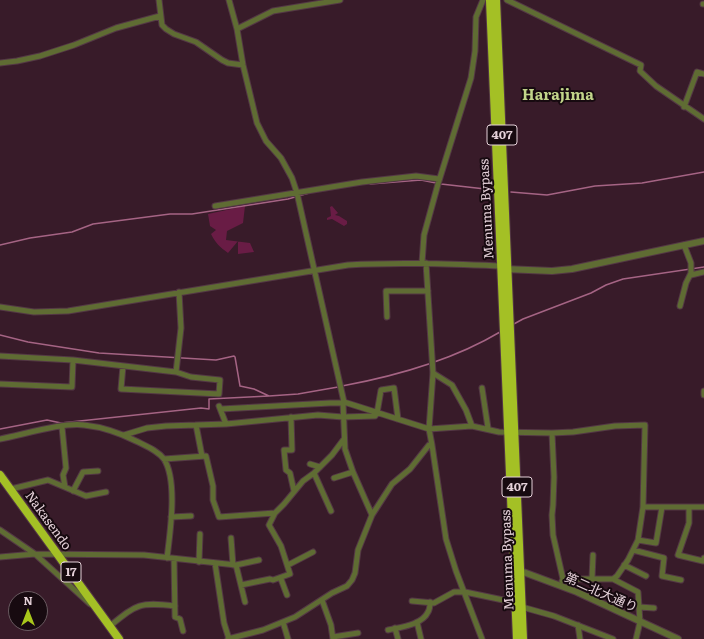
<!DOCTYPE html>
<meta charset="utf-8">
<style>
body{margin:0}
#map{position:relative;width:704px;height:639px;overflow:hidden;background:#381b29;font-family:Literata,serif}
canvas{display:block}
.north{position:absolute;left:8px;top:591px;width:40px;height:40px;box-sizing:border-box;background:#170a10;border:1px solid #695a60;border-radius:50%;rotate:0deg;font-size:11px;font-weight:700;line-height:16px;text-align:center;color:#e5d1d9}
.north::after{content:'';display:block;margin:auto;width:14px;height:18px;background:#a9c71b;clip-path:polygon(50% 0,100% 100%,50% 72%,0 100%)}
</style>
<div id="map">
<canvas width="704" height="639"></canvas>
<div class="north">N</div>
</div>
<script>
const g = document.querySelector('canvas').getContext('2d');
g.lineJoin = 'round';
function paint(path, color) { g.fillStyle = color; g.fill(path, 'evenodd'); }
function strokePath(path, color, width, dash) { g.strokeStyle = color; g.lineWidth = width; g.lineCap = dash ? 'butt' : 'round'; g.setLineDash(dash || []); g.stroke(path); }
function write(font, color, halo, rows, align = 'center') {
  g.font = font + ' Literata,"Noto Sans JP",serif'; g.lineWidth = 4; g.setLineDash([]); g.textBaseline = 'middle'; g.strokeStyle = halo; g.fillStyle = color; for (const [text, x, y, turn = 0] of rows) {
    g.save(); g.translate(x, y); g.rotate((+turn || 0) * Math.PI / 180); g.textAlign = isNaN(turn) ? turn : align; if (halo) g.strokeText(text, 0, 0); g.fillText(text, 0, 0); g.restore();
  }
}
const green = new Path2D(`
 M245 206 243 223 227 231 226 240 250 243 254 252 238 254V241L228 253C220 247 216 244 211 234L216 230 210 226 208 214Z
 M332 206 338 213 335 215 339 216 347 221V224L344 226 332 219 327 220V218L331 216 330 207Z`);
const stream = new Path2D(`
 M370 184 421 180 441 184 494 190
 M511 192 547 195 595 186 642 183 704 172
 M0 245 30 238 72 232 93 224 170 214H192L288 199 309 193
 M512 325 523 319 591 293 606 285 623 279 704 267
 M0 335 28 342 99 353 216 360 234 356 235 357 240 386 254 389 269 396 298 394 338 387
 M342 386C396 376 453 360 500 332
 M0 429 47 420 61 423 201 408 209 409V399L269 396`);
const minor = new Path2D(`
 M159 0 162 25 166 29 174 34 196 42 222 60 228 63 243 65
 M229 0 237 29 243 65 257 123 266 141 281 158 292 178 297 193 344 402 343 403 345 449 353 472 372 515
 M507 0 641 65 640 71 656 86 704 119
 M703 4H704
 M237 29 273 11 340 0
 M0 63 17 61 40 56 74 45 116 28 160 16
 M684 107 697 72 704 74
 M215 206 362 182 416 176 439 179
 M422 263 424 235 438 184 471 78 475 51 476 17 483 0
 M426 263 433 373 429 429 432 445 446 539 456 571 482 639
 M691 275 704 272
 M680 306 686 283 691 273V263L684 245
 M0 307 34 312 68 311 348 265C398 262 448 264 499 266L502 269
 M387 317 386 291H428
 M0 356 73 360 176 372 191 377 220 380 219 394 121 389 123 366
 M176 372 181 328 179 292
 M433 373 452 385 466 410 472 426
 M0 384 72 387 73 360
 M482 388 488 428
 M704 391V395
 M344 402 429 429 472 426 499 432 552 433 573 432 615 426 645 425 643 507 638 540 628 560 617 576 613 579H563
 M219 406 226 424
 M221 409 330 403H343
 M291 417 292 450H284L286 470 290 473 294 491
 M196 425 202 456
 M62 427 66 468 63 475 65 487
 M552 433 554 477 553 505 552 515 553 535 563 579 562 581
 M124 435 147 428 166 426 226 424 318 415 343 417 375 416 377 413 381 390 394 388 398 419
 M0 439C22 435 63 422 84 425 102 427 120 433 136 441 146 446 157 450 164 459 178 481 170 533 167 558
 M164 459 206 456 213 486V500L219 517 275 513 284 504 303 481 314 473 332 455 344 439
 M310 464 320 467
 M314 473 331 511
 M334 478 353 472
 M11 489 48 480 86 496 106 492
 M73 491 83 472 98 471
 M643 507H704
 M689 507V523L678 555 703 561 704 558
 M171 517 191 516
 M0 530 35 554 90 604
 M231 538 233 565
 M638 540 656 543 662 507
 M633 550 664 558 662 576 681 580
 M0 557 35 554 144 555 236 565 245 602
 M174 559 175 617 180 619 183 631
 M199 562 200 534
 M215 563 224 623 229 639
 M236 565 259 560
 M288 565 313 552
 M624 565 646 576
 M281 579 287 595
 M592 579 593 555
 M613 579 638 592 640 622 636 639
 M241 585 270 579 273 580 290 574 281 546 269 525 275 513
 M322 600 331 625 333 639
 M412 601 434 603 454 592H465L508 601 515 602
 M522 607 554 616 613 639
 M639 607 654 608
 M283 622 288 639
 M417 622 421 639
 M578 625 580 639
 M110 626C137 604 139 602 175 606
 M395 628 398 639
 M388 630C401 627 422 625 428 612 430 609 430 605 430 602
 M333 637 358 633
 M228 639 263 630 295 617 332 593 347 586 352 580 355 573 358 550 372 515 392 484 410 469 429 445H432`);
const tertiary = new Path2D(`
 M505 269 552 271 572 269 704 241
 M518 570 577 592 678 639`);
const trunk = new Path2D(`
 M490 0 517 639
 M496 0 523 639
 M0 475 119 639`);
const shields = [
 [502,135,30],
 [517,487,30],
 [71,572,20]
];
const shieldNames = [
 ["407",502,135],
 ["407",517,487],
 ["17",71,572]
];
const streetNames = [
 ["Menuma Bypass",487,209,-93],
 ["Nakasendo",48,521,54],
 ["Menuma Bypass",508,560,-92],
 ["第二北大通り",601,593,24]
];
const quarterNames = [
 ["Harajima",558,96]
];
paint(green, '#691c45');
strokePath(stream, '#a56484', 1.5);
strokePath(minor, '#543845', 7);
strokePath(tertiary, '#543845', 8);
strokePath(trunk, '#543845', 10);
strokePath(minor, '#5f6c33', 5);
strokePath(tertiary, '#5f6c33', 6);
strokePath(trunk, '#a4c025', 8);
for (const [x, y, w] of shields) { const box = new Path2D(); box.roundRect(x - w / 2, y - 10, w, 20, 3); g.fillStyle = '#170a10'; g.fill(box); strokePath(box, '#e5d1d9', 1); }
write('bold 12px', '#e5d1d9', null, shieldNames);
write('13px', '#e5d1d9', '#170a10', streetNames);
write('bold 15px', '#c2d58a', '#170a10', quarterNames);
</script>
